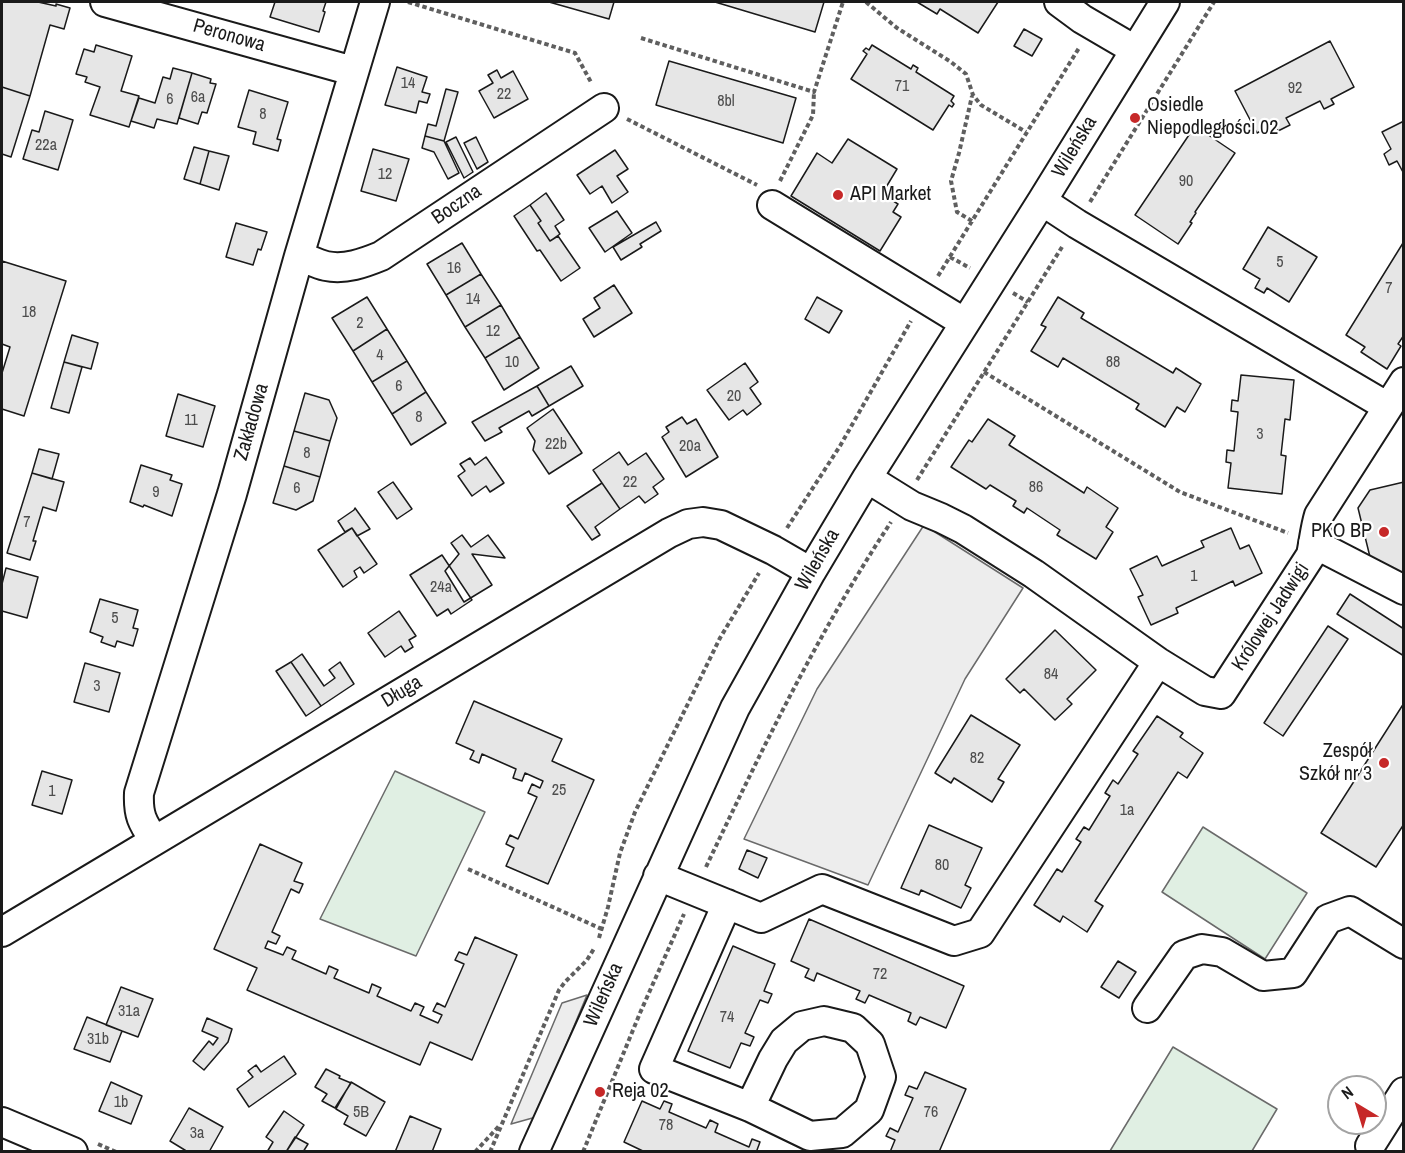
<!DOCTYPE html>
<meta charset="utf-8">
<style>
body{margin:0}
#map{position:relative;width:1405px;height:1153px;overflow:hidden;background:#fff;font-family:"Archivo Narrow",sans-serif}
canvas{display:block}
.frame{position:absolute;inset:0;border:3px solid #1a1a1a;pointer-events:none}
.north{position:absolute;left:1327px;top:1075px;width:60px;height:60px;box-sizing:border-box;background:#fff;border:2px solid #a3a3a3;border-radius:50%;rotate:322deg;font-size:16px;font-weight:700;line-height:24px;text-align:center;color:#1a1a1a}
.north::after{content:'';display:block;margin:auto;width:21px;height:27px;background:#c62828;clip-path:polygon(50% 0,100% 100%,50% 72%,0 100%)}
</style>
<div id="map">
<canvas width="1405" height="1153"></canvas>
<div class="frame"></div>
<div class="north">N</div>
</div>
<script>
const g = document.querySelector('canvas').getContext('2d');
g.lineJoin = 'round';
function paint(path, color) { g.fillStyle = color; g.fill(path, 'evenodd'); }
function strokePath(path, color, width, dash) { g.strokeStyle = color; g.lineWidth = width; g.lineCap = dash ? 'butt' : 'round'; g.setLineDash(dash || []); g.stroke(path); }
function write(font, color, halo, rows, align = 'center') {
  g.font = font + ' "Archivo Narrow",sans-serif'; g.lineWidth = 4.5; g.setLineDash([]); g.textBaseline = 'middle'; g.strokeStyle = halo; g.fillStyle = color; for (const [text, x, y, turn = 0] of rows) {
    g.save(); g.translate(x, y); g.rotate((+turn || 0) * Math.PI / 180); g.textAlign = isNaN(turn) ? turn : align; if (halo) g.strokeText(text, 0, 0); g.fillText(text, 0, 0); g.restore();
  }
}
const green = new Path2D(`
 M395 771 485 812 416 956 320 919Z
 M1203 827 1307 893 1265 959 1162 892Z
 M1173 1047 1277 1109 1252 1151H1110Z`);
const parking = new Path2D(`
 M924 525 1023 588 965 679 868 885 744 839 817 689Z
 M587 995 536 1117 511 1124 562 1003Z`);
const building = new Path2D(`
 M2 2H38L56 6V4L70 8 64 29 50 25 30 96 2 87Z
 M275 2H326L323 11 325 12 319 32 270 17Z
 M549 2H614L609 19Z
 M715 2H824L815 32Z
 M917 2H998L978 33 940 9 937 14Z
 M1024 29 1042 39 1032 56 1014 46Z
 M1330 41 1354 87 1331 99 1334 104 1324 109 1320 101 1286 118 1290 125 1278 131 1274 124 1257 133 1235 91Z
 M96 45 132 56 121 91 139 96 129 127 90 115 100 87 85 82 87 77 76 74 84 49 94 52Z
 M872 45 911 69 913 65 918 68 916 72 954 96 951 101 954 104 952 107 949 105 933 130 851 79 867 54 863 51 866 48 869 50Z
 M669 61 796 98 783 143 656 105Z
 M397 67 427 77 422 92 430 94 427 103 419 101 416 113 385 105Z
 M173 68 192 73 177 124 157 119 154 128 131 121 139 98 155 103 163 77 170 79Z
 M497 70 501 78 513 71 528 99 494 118 479 91 493 83 488 75Z
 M192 73 211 79 210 83 216 84 207 113 202 112 198 124 179 118Z
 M2 87 30 96 11 157 2 154Z
 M446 89 458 92 444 141 425 136 428 124 436 126Z
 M249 90 288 102 277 139 281 140 278 151 253 144 256 132 238 127Z
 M45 111 73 120 58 170 23 159 32 130 39 132Z
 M1404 121V174L1397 161 1389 165 1384 154 1391 149 1382 132Z
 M1195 126 1235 153 1195 212 1196 213 1190 222 1192 223 1178 244 1135 215Z
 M425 136 444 141 459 173 448 179 434 152 422 148Z
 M456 137 473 172 464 178 446 142Z
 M476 137 488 162 477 169 464 143Z
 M848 139 897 169 882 194 898 204 893 212 901 217 880 251 791 196 817 153 832 163Z
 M194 147 209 151 200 184 184 179Z
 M373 149 409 159 396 201 361 191Z
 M615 150 628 169 617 176 628 192 612 203 602 186 590 194 577 175Z
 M209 151 229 156 219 190 200 184Z
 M546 193 564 220 555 226 560 234 550 241 538 223 541 221 530 205Z
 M530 205 541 221 538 223 550 241 558 236 580 268 561 281 540 250 537 251 514 216Z
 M617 211 632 233 605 252 589 228Z
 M656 222 661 231 640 244 642 247 621 260 613 247Z
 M236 223 267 232 261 250 258 249 253 265 226 257Z
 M1268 227 1317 257 1289 302 1267 288 1264 293 1255 288 1260 279 1243 269Z
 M462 243 481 274 446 295 427 264Z
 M1403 243 1404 335 1398 344 1401 346 1387 369 1361 352 1365 347 1346 335Z
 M2 261 66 281 24 416 2 409V373L10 347 2 344Z
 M481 274 501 305 465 327 446 295Z
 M614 285 632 313 594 337 583 319 600 308 594 298Z
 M367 297 387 329 353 351 332 318Z
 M817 297 842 311 829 333 805 319Z
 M1058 297 1084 313 1081 318 1173 373 1176 368 1201 384 1185 412 1177 407 1165 427 1136 409 1139 404 1063 358 1058 367 1031 351 1046 327 1041 325Z
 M501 305 520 337 485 358 465 327Z
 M387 329 407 361 372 382 353 351Z
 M72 335 98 343 91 369 64 362Z
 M520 337 539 368 504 390 485 358Z
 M407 361 426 392 392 414 372 382Z
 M64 362 82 367 69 413 51 408Z
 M745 363 758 382 750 388 761 404 747 415 743 410 729 420 707 390Z
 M571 366 583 386 549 406 537 386Z
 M1241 375 1294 380 1290 420 1285 419 1281 455 1286 456 1282 494 1228 488 1231 463 1226 462 1227 450 1234 451 1238 412 1231 411 1232 400 1238 401Z
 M537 386 549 406 532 416 529 411 499 428 502 432 485 441 472 422Z
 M426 392 446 423 411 445 392 414Z
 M305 393 329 400 337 418 330 441 294 431Z
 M178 394 215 406 203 447 166 436Z
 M553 409 582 453 549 474 533 450 535 441 527 428Z
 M682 417 687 424 696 419 718 457 686 477 662 437 669 432 666 427Z
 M988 419 1015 436 1009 445 1084 493 1087 487 1118 508 1106 527 1113 532 1096 559 1057 535 1060 530 1027 508 1024 513 1013 506 1016 501 990 485 986 489 951 467 969 440 972 442Z
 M294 431 330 441 320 477 284 466Z
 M39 449 59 454 52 479 32 473Z
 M619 452 628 465 646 453 664 479 653 487 658 494 645 503 639 496 620 509 593 470Z
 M486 457 504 483 490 492 486 486 472 496 458 476 465 471 460 464 470 458 475 465Z
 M141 465 172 475 170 480 182 484 172 516 144 505 143 507 130 502Z
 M284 466 320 477 313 501 296 510 273 503Z
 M32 473 64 482 56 511 43 507 33 541H36L30 560 7 553Z
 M393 482 412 509 397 519 378 492Z
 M1404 482V576L1370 557 1358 508 1370 490Z
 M602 483 620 509 595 527 600 535 592 540 567 506Z
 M355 508 370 529 357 536 352 528 345 532 338 521 354 510Z
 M352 528 377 564 364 573 360 567 354 571 357 577 343 587 318 550Z
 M1231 528 1240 549 1249 545 1262 573 1235 586 1233 581 1176 608 1178 613 1151 625 1138 597 1143 595 1130 569 1157 556 1162 566 1204 547 1201 541Z
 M462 535 471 547 488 535 505 558 472 554 492 585 464 602 445 571 459 554 451 543Z
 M442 555 472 600 451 614 448 609 437 616 410 575Z
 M6 568 38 577 27 618 2 611V584Z
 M1350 594 1404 629V656L1337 614Z
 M100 599 138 610 133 628 138 629 133 646 117 641 115 647 101 642 103 637 90 632Z
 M399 611 416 636 409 640 413 647 405 652 401 646 385 657 368 633Z
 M1328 626 1348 639 1283 736 1264 723Z
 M1055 630 1096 670 1067 699 1072 704 1055 720 1024 689 1020 693 1006 679Z
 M302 654 324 686 335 678 329 670 340 662 354 684 321 706 291 662Z
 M291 662 321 706 306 716 276 671Z
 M85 663 120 673 109 712 74 702Z
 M474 701 562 739 552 761 594 780 548 884 506 866 514 848 506 844 510 835 518 839 537 797 528 793 532 784 540 788 543 781 525 773 522 781 513 778 516 769 482 754 479 763 470 759 474 751 456 743Z
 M1404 703V824L1376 867 1321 833Z
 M971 715 1020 745 998 779 1004 782 992 802 954 778 951 783 935 773Z
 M1157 716 1183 733 1180 737 1203 753 1187 778 1178 772 1095 901 1103 906 1087 932 1063 916 1060 922 1034 905 1057 869 1062 872 1081 842 1076 839 1084 827 1089 830 1110 796 1105 793 1113 780 1118 784 1138 754 1133 751Z
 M42 771 72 780 62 814 32 805Z
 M929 825 982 848 965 885 971 888 961 908 921 890 919 895 901 888Z
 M260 844 302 863 294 881 303 884 299 893 291 889 272 932 280 936 276 944 268 941 265 948 283 955 287 947 296 951 292 959 326 974 329 966 338 970 334 978 369 993 372 984 381 988 377 996 411 1011 415 1003 424 1007 420 1015 438 1023 442 1015 433 1011 437 1003 445 1007 464 964 455 960 459 952 467 955 475 937 517 955 472 1060 430 1042 420 1065 247 990 257 968 214 949Z
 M747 850 767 858 758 878 739 869Z
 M809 919 964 986 946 1028 920 1017 916 1025 908 1021 911 1013 869 995 865 1003 856 999 860 991 817 973 814 981 805 977 809 969 791 961Z
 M733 946 775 964 764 991 772 994 768 1003 760 1000 745 1033 754 1037 750 1046 741 1043 730 1068 688 1051Z
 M1118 961 1136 972 1119 998 1101 987Z
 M121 987 153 999 138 1037 106 1025Z
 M87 1017 122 1031 110 1062 74 1049Z
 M207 1018 232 1029 228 1042 204 1070 193 1061 209 1041 213 1045 218 1038 202 1031Z
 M284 1056 296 1074 249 1107 237 1089 253 1077 248 1071 256 1065 261 1072Z
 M326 1069 340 1076 339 1078 351 1083 335 1108 322 1101 327 1094 315 1087Z
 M925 1072 966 1089 939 1152H890L895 1140 886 1136 890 1128 898 1132 913 1098 905 1095 909 1086 917 1089Z
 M111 1082 142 1096 131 1124 99 1111Z
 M351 1082 385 1102 366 1136 344 1124 348 1116 336 1109Z
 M642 1101 660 1109 664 1101 672 1104 669 1112 706 1128 710 1120 718 1124 715 1132 749 1147 752 1139 760 1142 757 1150 760 1152H645L624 1142Z
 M189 1108 223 1127 209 1152H188L170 1141Z
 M284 1111 304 1125 286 1152H267L273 1142 266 1137Z
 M410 1116 441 1129 432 1152H395Z
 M295 1137 308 1144 303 1152H286Z`);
const path = new Path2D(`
 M408 2 575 53 592 84
 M866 2 897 28 951 62 966 74 973 95 981 105 1026 132
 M641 38 814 92 843 2
 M627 119 757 185
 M780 181 813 115 814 92
 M1090 202 1214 2
 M972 221 957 212 951 181 959 153 972 96
 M950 257 970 268
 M938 276 1079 48
 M1013 293 1028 302
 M984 372 1180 492 1288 533
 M917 480 1062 247
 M787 528 840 446 911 321
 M706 867C762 749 819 631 891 522
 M468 869 604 930
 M599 938 608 907 620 853 635 812 720 638 759 573
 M98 1144 116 1152
 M475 1152 500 1125
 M490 1152 559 990 565 982 587 960 595 947
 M583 1152 640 1013 684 914`);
const minor = new Path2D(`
 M105 2 353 71
 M1059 2 1082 19 1135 50
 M1042 201 1077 224 1388 407
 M772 205 965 323
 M299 256C308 259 317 264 326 266 345 270 364 263 381 256L604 108
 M867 478 912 506 941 518 963 529 1034 574 1158 662 1205 691 1221 694 1311 555C1314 541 1315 528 1319 515L1404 382
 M1313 543 1404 590
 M154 840C142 822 138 815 139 793L232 494 299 256 375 2
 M658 876 761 918 822 889 954 941 980 933 1158 662
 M727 904 654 1069 750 1107 810 1136 842 1133 869 1110 881 1077 870 1044 853 1028 824 1021 802 1026 784 1041 773 1059 750 1107
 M2 932 669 533 688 524 703 522 721 525 773 550 811 572
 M1147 1008 1184 955 1202 949 1222 952 1263 976 1293 973 1328 919 1350 911 1404 944
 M2 1122 73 1152
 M1370 1146 1404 1092
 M534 1152 735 708 811 572 867 478 1042 201 1165 2`);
const markers = [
 [1135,118,6,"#c62828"],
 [838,195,6,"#c62828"],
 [1384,532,6,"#c62828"],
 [1384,763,6,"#c62828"],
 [600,1092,6,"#c62828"]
];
const numberNames = [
 ["14",408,84],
 ["71",902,87],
 ["92",1295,89],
 ["22",504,95],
 ["6a",198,98],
 ["6",170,100],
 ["8bl",726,102],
 ["8",263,115],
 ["22a",46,146],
 ["12",385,175],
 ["90",1186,182],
 ["5",1280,263],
 ["16",454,269],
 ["7",1389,289],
 ["14",473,300],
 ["18",29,313],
 ["2",360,324],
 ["12",493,332],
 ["4",380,356],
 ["10",512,363],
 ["88",1113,363],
 ["6",399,387],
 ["20",734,397],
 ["8",419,418],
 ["11",191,421],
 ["3",1260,435],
 ["22b",556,445],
 ["20a",690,447],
 ["8",307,454],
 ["22",630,483],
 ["86",1036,488],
 ["6",297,489],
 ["9",156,493],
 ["7",27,523],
 ["1",1194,577],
 ["24a",441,588],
 ["5",115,619],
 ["84",1051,675],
 ["3",97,687],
 ["82",977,759],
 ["25",559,791],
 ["1",52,792],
 ["1a",1127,811],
 ["80",942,866],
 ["72",880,975],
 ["31a",129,1012],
 ["74",727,1018],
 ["31b",98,1040],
 ["1b",121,1103],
 ["5B",361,1113],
 ["76",931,1113],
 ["78",666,1126],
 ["3a",197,1134]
];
const streetNames = [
 ["Peronowa",229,36,16],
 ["Wileńska",1075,147,-59],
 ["Boczna",457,205,-34],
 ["Zakładowa",252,422,-74],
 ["Wileńska",818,560,-60],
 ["Królowej Jadwigi",1271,617,-57],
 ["Długa",402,692,-31],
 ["Wileńska",604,995,-66]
];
const poiNames = [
 ["Osiedle",1147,106],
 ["Niepodległości 02",1147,129],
 ["API Market",850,195],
 ["PKO BP",1372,532,"right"],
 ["Zespół",1372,752,"right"],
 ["Szkół nr 3",1372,775,"right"],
 ["Reja 02",612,1092]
];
paint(green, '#e0efe3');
strokePath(green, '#6a6a6a', 1.5);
paint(parking, '#ededed');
strokePath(parking, '#6a6a6a', 1.5);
paint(building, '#e6e6e6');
strokePath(building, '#1a1a1a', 1.5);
strokePath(minor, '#1a1a1a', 32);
strokePath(path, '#5f5f5f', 4, [4.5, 3]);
strokePath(minor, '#fff', 28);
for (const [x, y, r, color] of markers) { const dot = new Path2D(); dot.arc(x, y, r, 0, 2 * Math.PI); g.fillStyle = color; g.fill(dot); strokePath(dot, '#fff', 2); }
write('16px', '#4d4d4d', null, numberNames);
write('20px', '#1a1a1a', '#fff', streetNames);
write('20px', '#1a1a1a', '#fff', poiNames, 'left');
</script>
